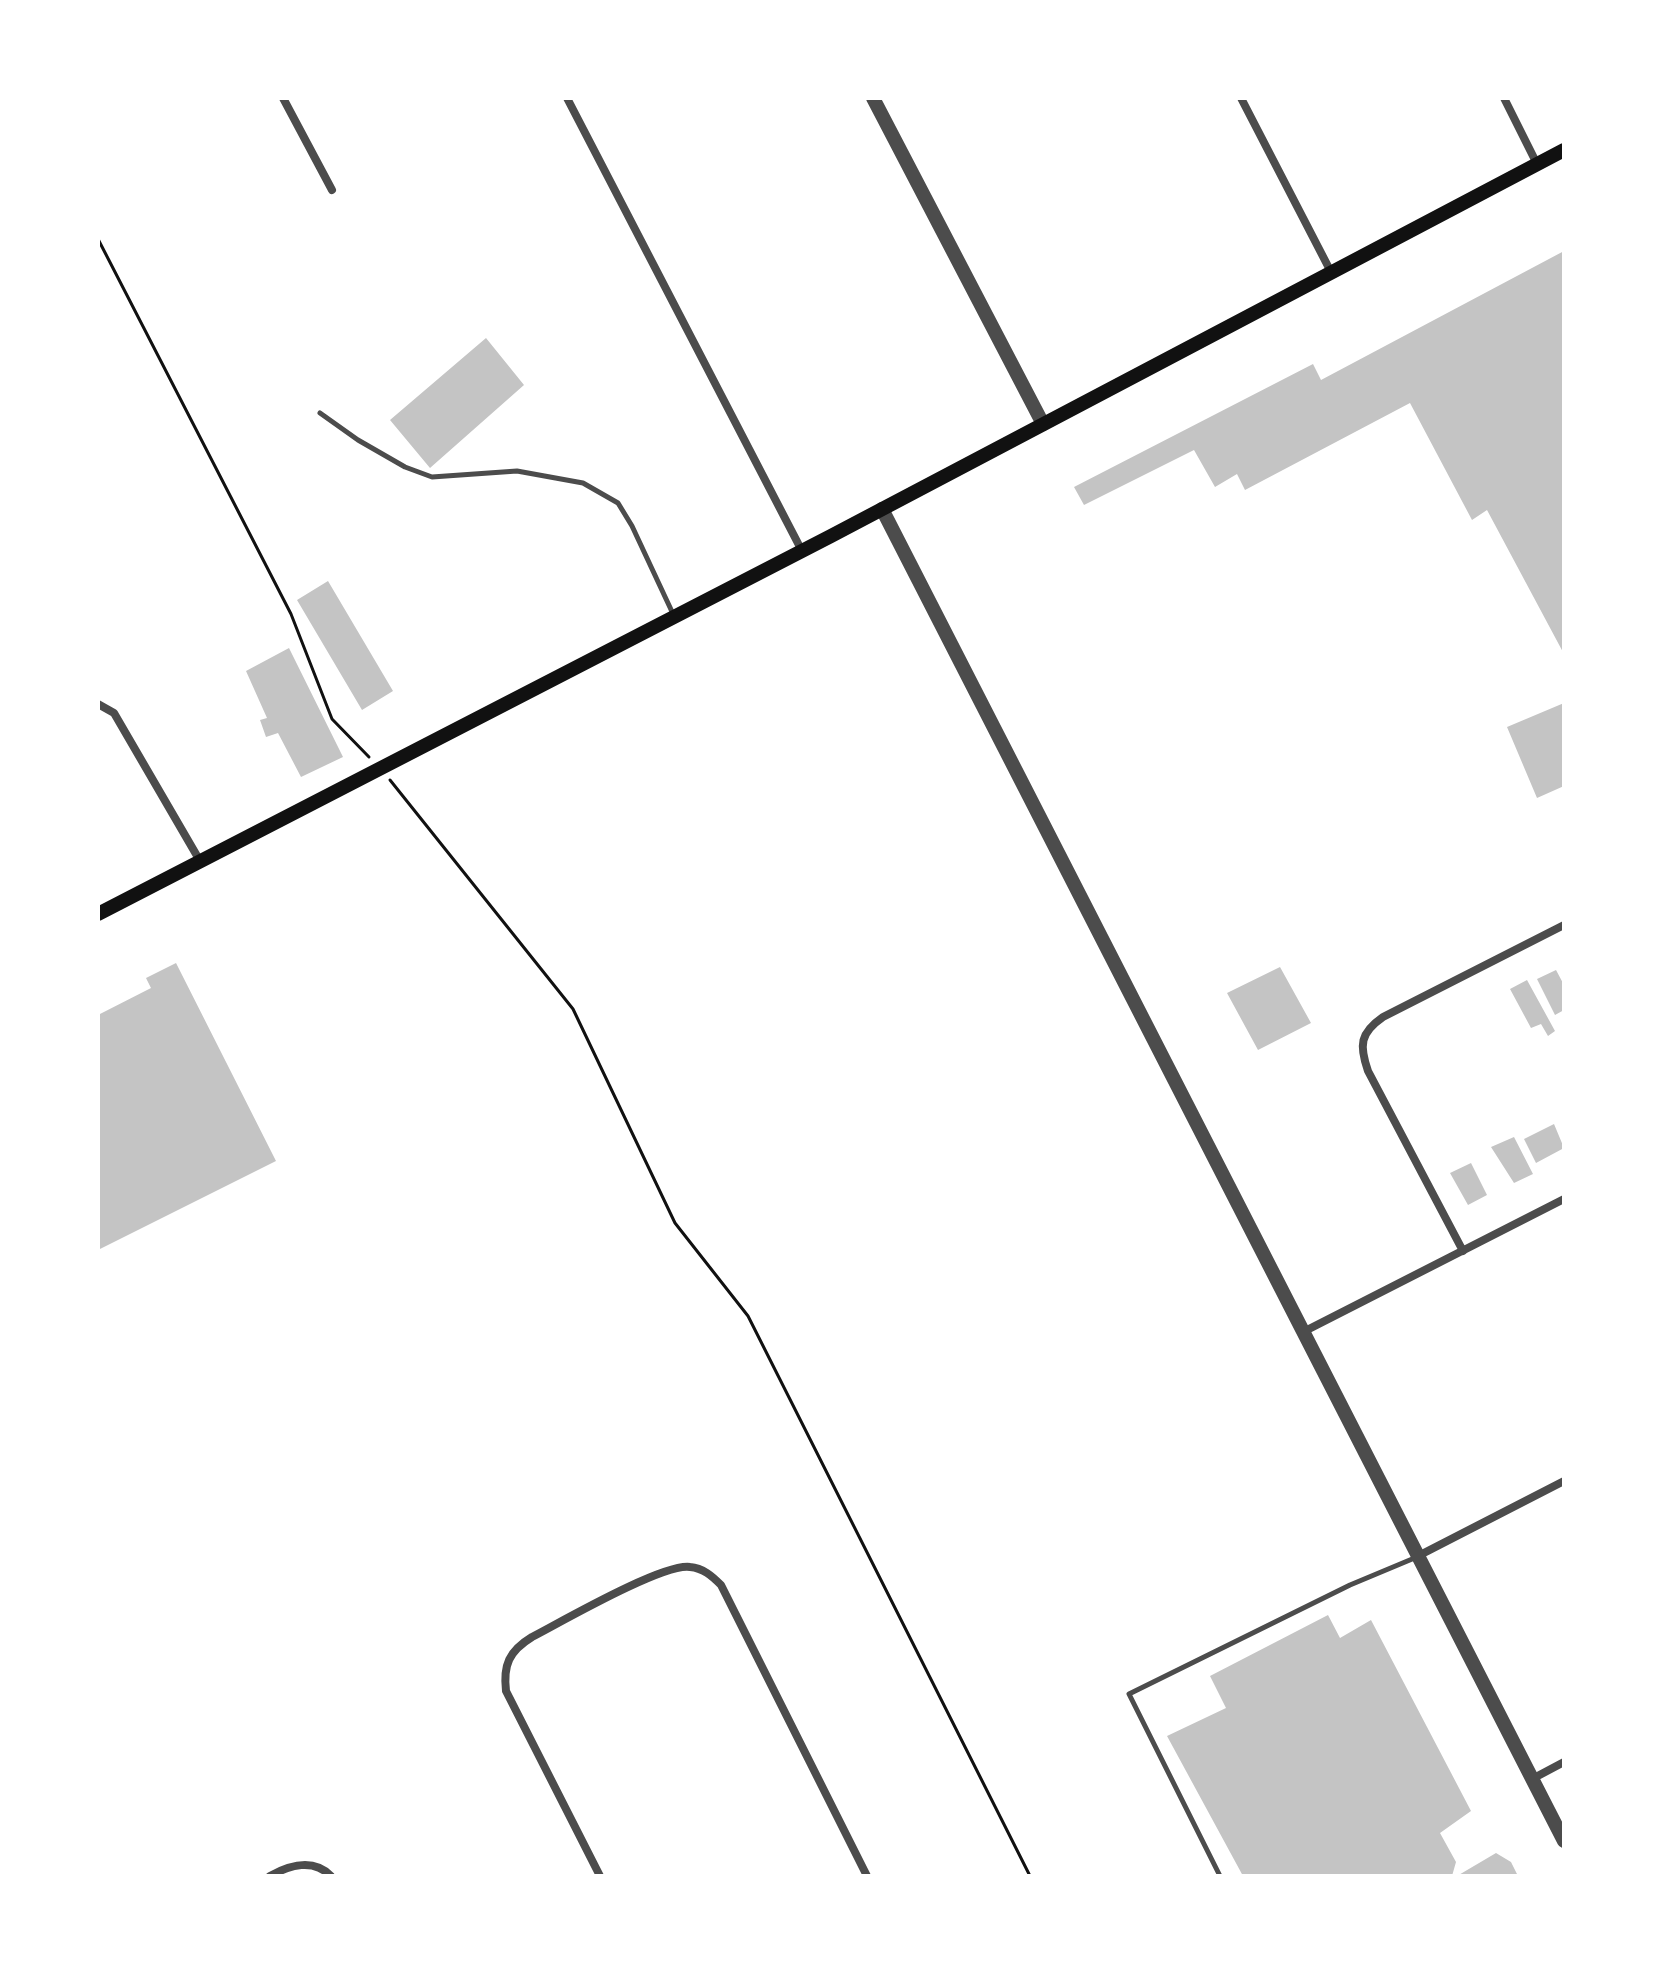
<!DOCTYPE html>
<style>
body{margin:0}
#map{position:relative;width:1662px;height:1974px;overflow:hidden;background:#fff;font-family:Montserrat,sans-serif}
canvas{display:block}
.frame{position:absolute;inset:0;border:100px solid #fff;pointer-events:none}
</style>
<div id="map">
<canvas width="1662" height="1974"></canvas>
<div class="frame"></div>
</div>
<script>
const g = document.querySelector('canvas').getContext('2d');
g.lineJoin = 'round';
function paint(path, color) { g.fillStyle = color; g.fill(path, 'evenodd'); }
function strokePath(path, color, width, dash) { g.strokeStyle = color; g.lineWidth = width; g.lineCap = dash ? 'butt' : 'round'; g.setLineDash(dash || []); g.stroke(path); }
const building = new Path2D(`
 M1564 251V654L1487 510 1472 520 1410 403 1245 490 1237 474 1215 487 1194 450 1084 505 1074 487 1313 364 1321 380Z
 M486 338 524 385 430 468 390 420Z
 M328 581 393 691 362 710 297 600Z
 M289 648 343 757 301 777 278 733 266 737 260 720 267 718 246 671Z
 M1564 703V786L1537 798 1507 727Z
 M176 963 276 1161 98 1250V1015L151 988 146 978Z
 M1280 967 1311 1023 1258 1050 1227 993Z
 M1556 970 1564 985V1010L1555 1015 1537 979Z
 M1527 980 1555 1031 1548 1036 1541 1024 1531 1028 1510 989Z
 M1554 1124 1564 1148 1536 1163 1524 1139Z
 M1514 1137 1533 1174 1514 1183 1491 1147Z
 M1471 1163 1487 1195 1468 1205 1450 1173Z
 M1328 1615 1340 1638 1371 1620 1471 1811 1440 1833 1456 1862 1452 1876H1243L1167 1736 1226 1708 1210 1676Z
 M1496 1853 1511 1862 1518 1876H1457Z`);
const path = new Path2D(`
 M98 239 291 614 332 719 369 757
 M390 780 573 1009 675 1223 748 1316 1030 1876`);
const service = new Path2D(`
 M320 413 358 440 405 467 432 477 517 471 583 483 618 503 632 526 674 616
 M1220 1876 1129 1694 1350 1585 1417 1557`);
const minor = new Path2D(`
 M283 98 332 190
 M567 98 802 551
 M1241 98 1331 272
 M1504 98 1537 164
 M98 704 114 713 200 861
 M1463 1251 1368 1071C1359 1045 1360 1033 1383 1017L1564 925
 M1303 1332 1564 1199
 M1418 1556 1564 1481
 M1532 1779 1564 1762
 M270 1876C290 1865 313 1858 331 1876
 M600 1876 506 1691C503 1665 509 1651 532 1637 561 1622 663 1563 690 1567 703 1568 712 1576 721 1585L867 1876`);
const tertiary = new Path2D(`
 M873 98 1043 424
 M882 509 1564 1841`);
const secondary = new Path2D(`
 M98 914 831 536 1564 150`);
paint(building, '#c4c4c4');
strokePath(path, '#111', 3);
strokePath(service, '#4c4c4c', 5);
strokePath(minor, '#4c4c4c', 8);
strokePath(tertiary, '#4c4c4c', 14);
strokePath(secondary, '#111', 14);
</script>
